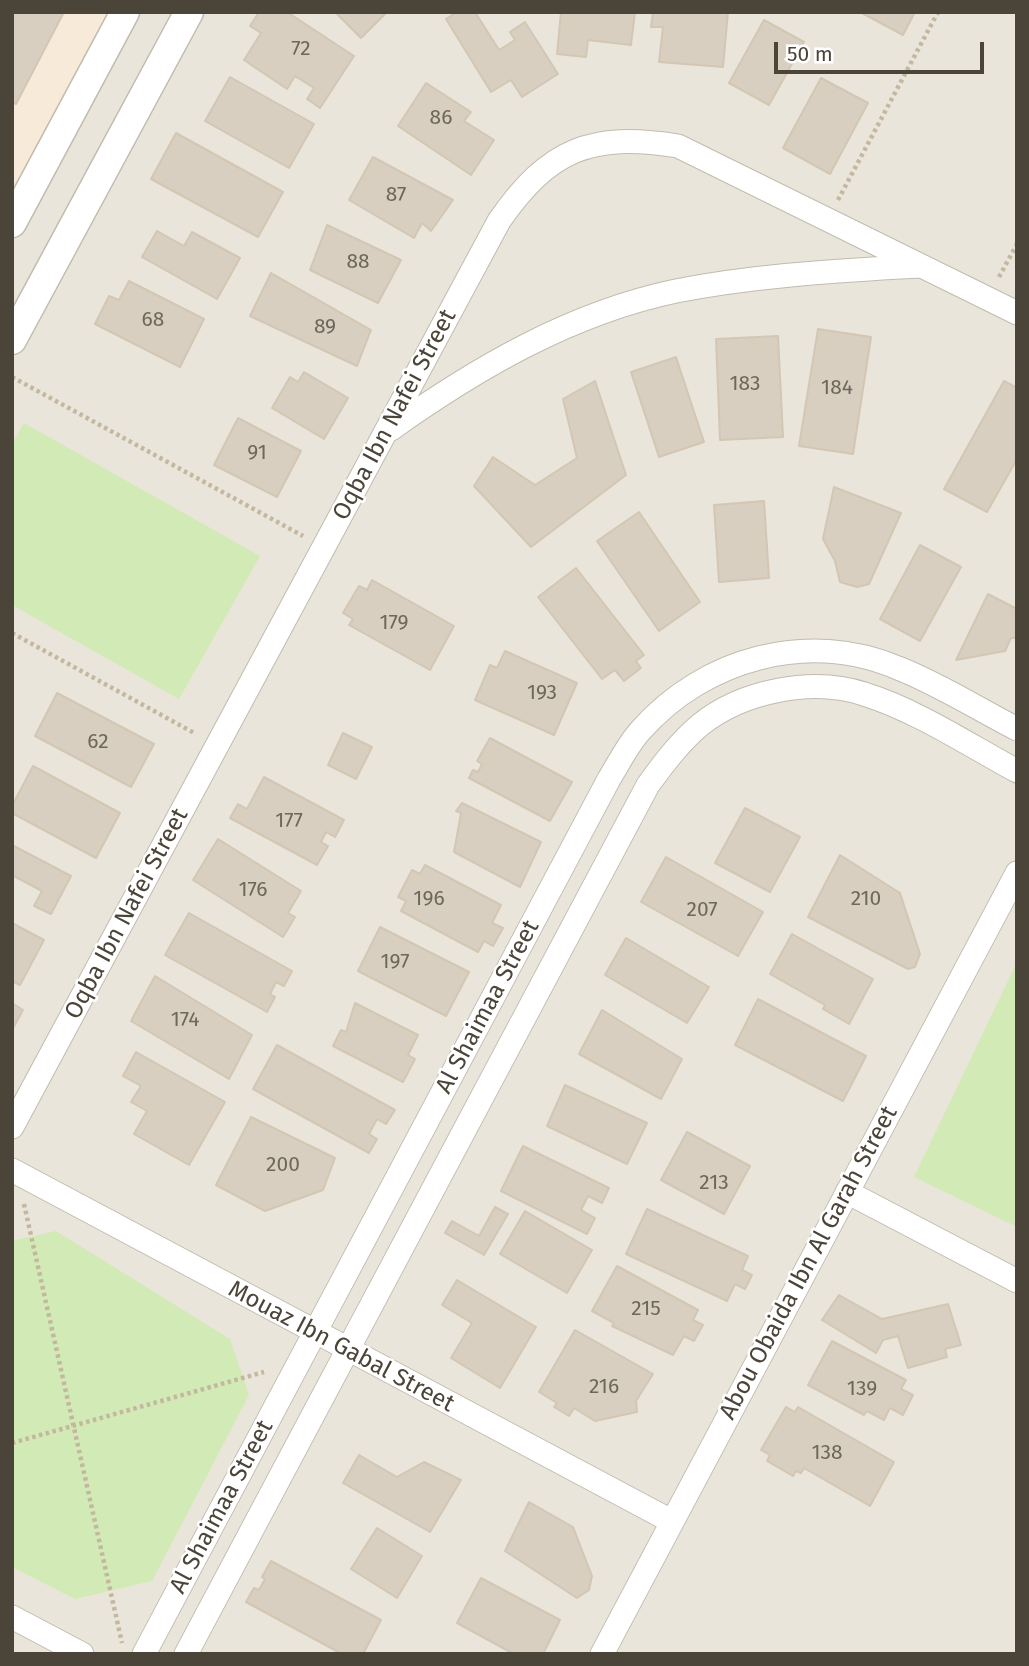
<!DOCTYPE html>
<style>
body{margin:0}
#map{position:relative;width:1029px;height:1666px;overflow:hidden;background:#f6f3ec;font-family:"Fira Sans",sans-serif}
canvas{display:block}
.frame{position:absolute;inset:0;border:14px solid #4b4439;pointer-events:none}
.scale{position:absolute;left:774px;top:42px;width:210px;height:32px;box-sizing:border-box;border:4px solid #4b4439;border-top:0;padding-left:9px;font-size:21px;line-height:24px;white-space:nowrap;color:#4b4439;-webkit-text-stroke:5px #fff;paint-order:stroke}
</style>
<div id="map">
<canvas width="1029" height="1666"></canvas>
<div class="frame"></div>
<div class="scale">50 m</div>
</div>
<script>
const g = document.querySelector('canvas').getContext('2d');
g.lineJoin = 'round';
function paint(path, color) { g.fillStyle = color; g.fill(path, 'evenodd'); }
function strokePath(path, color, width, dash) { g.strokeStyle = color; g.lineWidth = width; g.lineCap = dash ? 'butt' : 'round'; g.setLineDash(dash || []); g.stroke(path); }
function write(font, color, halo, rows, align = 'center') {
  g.font = font + ' "Fira Sans",sans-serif'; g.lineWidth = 5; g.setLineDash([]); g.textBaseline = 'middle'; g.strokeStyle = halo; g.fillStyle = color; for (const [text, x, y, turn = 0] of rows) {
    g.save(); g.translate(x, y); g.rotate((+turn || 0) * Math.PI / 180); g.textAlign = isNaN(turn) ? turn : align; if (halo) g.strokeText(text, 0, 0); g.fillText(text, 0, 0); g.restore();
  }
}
const residential = new Path2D(`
 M12 12H1017V1654H12Z`);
const commercial = new Path2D(`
 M12 12H140L12 236Z`);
const green = new Path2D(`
 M24 423 260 556 179 699 12 605V444Z
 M1017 962V1227L914 1177Z
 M56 1231 230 1339 249 1395 152 1581 75 1599 12 1567V1241Z`);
const building = new Path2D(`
 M12 12H64L16 104 12 102Z
 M259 12H287L354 56 320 108 307 99 314 88 295 76 287 89 244 60 261 33 250 26Z
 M335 12H387L361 38Z
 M457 12H475L499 50 515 40 510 32 525 22 558 74 522 97 511 80 491 92 446 19Z
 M561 12H635L631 45 588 40 586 57 557 54Z
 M653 12H728L723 67 659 62 663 27H651Z
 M860 12H915L903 35Z
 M764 20 804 42 769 105 729 83Z
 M230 77 314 124 289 168 205 121Z
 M821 78 868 103 830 174 783 148Z
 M426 83 471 112 464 121 494 140 471 175 398 126Z
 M176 133 283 192 258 237 151 179Z
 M373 157 453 200 431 231 422 223 414 238 349 200Z
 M327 225 401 260 378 303 310 270Z
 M157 231 184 246 192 232 240 258 217 299 142 257Z
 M271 273 371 330 357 366 250 316Z
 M129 281 204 319 180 367 95 324 109 296 119 300Z
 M818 329 871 337 853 454 799 446Z
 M778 336 783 437 720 440 716 339Z
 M676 357 704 442 659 457 631 372Z
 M304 372 348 398 324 439 272 408 290 377 298 382Z
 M595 381 626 475 531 547 474 486 493 457 535 485 577 458 563 399Z
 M1004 381 1017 388V459L987 512 944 489Z
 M238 418 301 451 277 497 214 465Z
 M834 487 901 513 869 584 857 587 840 582 835 561 823 539Z
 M764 501 769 578 719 582 714 505Z
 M639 512 700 602 659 631 597 541Z
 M920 545 961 567 920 641 880 619Z
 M576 568 644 655 636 661 641 668 624 681 615 670 602 679 538 597Z
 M372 580 454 626 430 670 349 625 353 619 343 613 359 586 367 590Z
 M988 594 1017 609V638H1011L1005 651 956 660Z
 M505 651 577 683 554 735 475 700 490 665 497 668Z
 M57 693 154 744 131 787 35 736Z
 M343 733 372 747 356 779 328 765Z
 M490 738 572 782 550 821 469 778 473 770 478 772 482 764 477 761Z
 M33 766 120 813 96 858 12 813V806Z
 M264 777 344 820 335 837 326 832 321 842 328 846 317 865 230 818 238 804 247 809Z
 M462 803 541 842 520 887 454 852 461 813 456 811Z
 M745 808 800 837 770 892 715 863Z
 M218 839 301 891 288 913 295 917 283 937 193 880Z
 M12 845 71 876 51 914 34 906 42 891 12 875Z
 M840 855 900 893 920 954 915 967 908 969 808 917Z
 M666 857 763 912 738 956 641 902Z
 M425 865 501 905 492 923 503 928 493 946 484 941 478 952 401 911 406 901 398 897 412 870 420 874Z
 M189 913 292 971 284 986 276 982 270 994 275 997 267 1012 165 955Z
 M12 923 44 940 20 985 12 981Z
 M380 927 469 972 446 1016 358 971Z
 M792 934 873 979 849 1024 823 1009 825 1005 770 974Z
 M626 938 709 987 687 1023 605 975Z
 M155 976 252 1035 229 1079 131 1021Z
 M758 999 866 1056 843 1101 735 1045Z
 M12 1003 23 1010 12 1030Z
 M355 1003 418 1035 408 1055 415 1059 403 1082 333 1046 341 1030 346 1032Z
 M602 1010 682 1059 661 1099 579 1054Z
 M277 1045 395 1110 386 1124 377 1119 369 1134 377 1139 369 1153 253 1089Z
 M136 1052 225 1102 189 1165 134 1134 147 1111 131 1102 141 1086 123 1076Z
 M565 1085 647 1123 627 1164 547 1126Z
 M251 1117 335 1158 323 1190 265 1211 216 1185Z
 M687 1132 750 1166 724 1214 661 1180Z
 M523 1146 609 1188 602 1203 588 1196 581 1210 595 1218 587 1234 501 1191Z
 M495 1207 508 1214 484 1255 445 1233 452 1221 479 1236Z
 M647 1209 748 1256 742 1270 752 1275 745 1289 735 1284 727 1301 626 1254Z
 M525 1211 592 1250 567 1293 500 1254Z
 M617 1266 698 1310 693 1320 703 1325 694 1341 684 1336 673 1355 612 1326 614 1323 592 1311Z
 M457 1280 536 1327 500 1388 451 1358 472 1323 442 1305Z
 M839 1295 882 1319 948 1304 961 1345 945 1349 947 1357 908 1368 898 1336 883 1340 876 1353 822 1320Z
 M575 1330 653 1374 636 1401 637 1412 595 1421 574 1408 569 1416 554 1407 557 1403 539 1392Z
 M832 1341 906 1380 901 1389 913 1395 903 1415 890 1408 884 1420 867 1411 864 1415 808 1385Z
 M786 1407 795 1412 798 1407 894 1462 870 1506 804 1468 801 1473 796 1471 793 1476 767 1461 770 1455 761 1450Z
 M359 1455 397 1477 424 1462 461 1480 430 1532 343 1483Z
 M529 1502 573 1527 592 1576 589 1590 577 1598 505 1551Z
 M377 1528 422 1556 397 1598 351 1569Z
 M271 1561 381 1620 363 1654H342L246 1602 254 1588 259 1590 265 1579 262 1577Z
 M481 1578 560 1620 543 1654H514L457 1623Z`);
const path = new Path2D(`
 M838 200 938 12
 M999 277 1017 244
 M12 377 303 536
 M12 633 196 734
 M24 1204 122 1643
 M12 1443 264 1372`);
const minor = new Path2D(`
 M391 429C477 368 571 313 676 291 757 275 838 271 919 266
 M12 1127 499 221C549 149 591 132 678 146L1017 313
 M12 1170 671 1521
 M847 1192 1017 1281
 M12 1617 82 1654
 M144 1654 609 779C619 763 628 744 641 730 705 658 808 630 898 668 939 684 978 709 1017 729
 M186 1654 648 785C664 763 679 743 700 725 742 691 812 677 864 694 918 711 967 744 1017 771
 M602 1654 1017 873`);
const tertiary = new Path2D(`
 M12 223 125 12
 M12 340 189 12`);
const numberNames = [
 ["72",301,49],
 ["86",441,118],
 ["87",396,195],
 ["88",358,262],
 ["68",153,320],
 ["89",325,327],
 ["183",745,384],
 ["184",837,388],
 ["91",257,453],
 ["179",394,623],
 ["193",542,693],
 ["62",98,742],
 ["177",289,821],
 ["176",253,890],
 ["196",429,899],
 ["210",866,899],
 ["207",702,910],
 ["197",395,962],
 ["174",185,1020],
 ["200",283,1165],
 ["213",714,1183],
 ["215",646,1309],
 ["216",604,1387],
 ["139",862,1389],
 ["138",827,1453]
];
const streetNames = [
 ["Oqba Ibn Nafei Street",395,415,-62],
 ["Oqba Ibn Nafei Street",127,914,-62],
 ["Al Shaimaa Street",488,1007,-62],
 ["Abou Obaida Ibn Al Garah Street",809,1263,-62],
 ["Mouaz Ibn Gabal Street",341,1347,28],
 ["Al Shaimaa Street",222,1507,-62]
];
paint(residential, '#eae5da');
paint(commercial, '#f7ead8');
paint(green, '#d2eab5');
paint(building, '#d8cfc1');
strokePath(building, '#d3c7b4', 2);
strokePath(minor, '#c2bbae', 25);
strokePath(tertiary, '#c2bbae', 31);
strokePath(path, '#c4b79f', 4.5, [3.5, 3.5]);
strokePath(minor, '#fff', 23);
strokePath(tertiary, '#fff', 28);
write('21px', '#6e675b', null, numberNames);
write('24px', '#4b4439', '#fff', streetNames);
</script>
